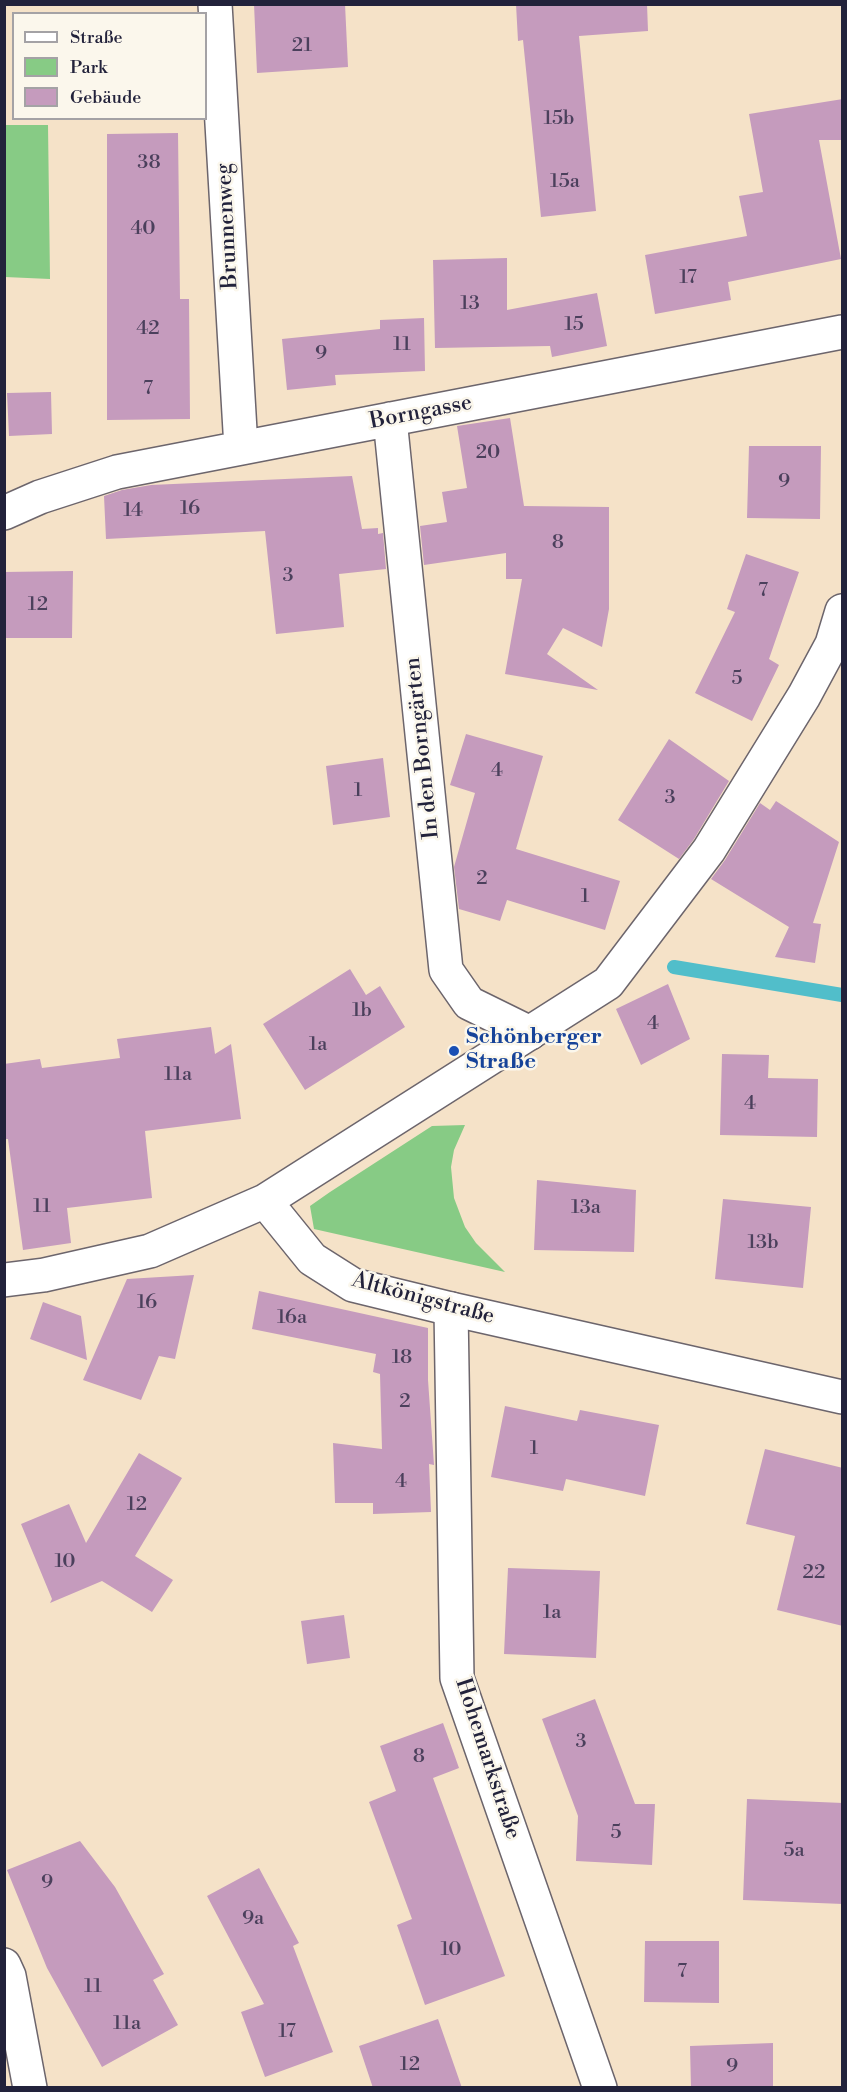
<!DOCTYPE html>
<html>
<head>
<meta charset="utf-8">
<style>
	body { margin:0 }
	#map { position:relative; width:847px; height:2092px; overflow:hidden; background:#f5e2c8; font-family:"Libre Bodoni",serif }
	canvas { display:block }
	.frame { position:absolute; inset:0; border:6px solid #22223b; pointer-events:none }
	.legend { position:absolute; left:12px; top:12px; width:195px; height:108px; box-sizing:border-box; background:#fbf7ec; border:2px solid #a4a2a5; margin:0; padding:8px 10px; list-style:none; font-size:18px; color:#22223b }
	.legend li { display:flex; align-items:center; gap:12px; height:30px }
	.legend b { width:30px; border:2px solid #a4a2a5 }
</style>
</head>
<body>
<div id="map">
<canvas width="847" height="2092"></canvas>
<div class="frame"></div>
<ul class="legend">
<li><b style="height:8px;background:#fff"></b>Straße</li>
<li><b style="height:16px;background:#87cb85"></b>Park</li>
<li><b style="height:16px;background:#c59bbd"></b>Gebäude</li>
</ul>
</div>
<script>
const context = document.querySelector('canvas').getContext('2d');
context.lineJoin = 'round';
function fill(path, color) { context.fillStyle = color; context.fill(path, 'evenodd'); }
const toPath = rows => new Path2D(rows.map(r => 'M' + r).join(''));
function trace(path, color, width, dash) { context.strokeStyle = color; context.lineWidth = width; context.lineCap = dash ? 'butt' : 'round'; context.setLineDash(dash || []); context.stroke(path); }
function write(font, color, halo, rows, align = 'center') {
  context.font = font + ' "Libre Bodoni",serif'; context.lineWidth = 5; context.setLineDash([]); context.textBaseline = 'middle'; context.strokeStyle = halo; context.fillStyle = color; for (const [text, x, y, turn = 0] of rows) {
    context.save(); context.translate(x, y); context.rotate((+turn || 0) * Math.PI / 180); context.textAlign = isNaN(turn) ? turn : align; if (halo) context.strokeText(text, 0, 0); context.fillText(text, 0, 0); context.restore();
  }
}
fill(toPath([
	[4,125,48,125,50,279,5,277],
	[465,1125,454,1150,451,1167,454,1198,465,1227,476,1243,505,1272,314,1229,310,1206,330,1192,432,1126]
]), '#87cb85');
trace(toPath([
	[674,967,842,995]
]), '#51beca', 14);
fill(toPath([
	[254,4,345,4,348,67,257,73],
	[516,4,647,4,648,31,579,36,596,211,541,217,523,40,518,41],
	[843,99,843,140,819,140,841,259,728,282,731,300,655,314,645,255,747,236,739,196,763,192,749,114],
	[178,133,180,299,189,299,190,419,107,420,107,134],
	[507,258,507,310,597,293,607,346,552,357,550,346,435,348,433,260],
	[424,318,425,371,335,375,336,385,287,390,282,339,380,329,380,320],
	[51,392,52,434,9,436,7,393],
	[510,418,524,506,609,507,609,609,602,647,563,628,547,654,598,690,505,674,522,579,506,579,506,553,424,565,420,526,447,522,442,492,467,488,457,426],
	[749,446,821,446,820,519,747,518],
	[352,476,362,529,378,528,378,534,383,533,386,569,339,574,344,627,276,634,265,531,106,539,104,496,122,490,151,485],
	[746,554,799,572,769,659,779,665,752,721,695,693,735,612,727,609],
	[73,571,72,638,4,638,4,572],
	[466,734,543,756,516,849,620,881,605,930,507,900,500,921,459,909,454,867,475,793,450,785],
	[669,739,729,781,694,839,679,859,618,820],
	[383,758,390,817,333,825,326,766],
	[776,801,839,842,813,923,821,924,815,963,775,957,789,927,711,879,725,860,760,803,770,810],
	[350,969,366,995,380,986,405,1027,305,1090,263,1024],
	[668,984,690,1039,641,1065,616,1009],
	[211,1027,215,1054,231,1044,241,1119,145,1131,152,1198,67,1208,71,1243,23,1250,8,1139,4,1139,4,1064,40,1059,42,1068,120,1058,117,1039],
	[722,1054,769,1055,768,1078,818,1079,817,1137,720,1135],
	[537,1180,636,1190,634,1252,534,1250],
	[723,1199,811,1207,803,1288,715,1279],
	[194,1275,175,1359,159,1356,141,1400,83,1380,127,1279],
	[259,1291,428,1328,428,1380,434,1465,429,1464,431,1512,373,1514,373,1503,335,1503,333,1443,382,1449,380,1374,373,1372,376,1354,252,1329],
	[43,1302,81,1316,87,1360,30,1339],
	[505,1406,577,1421,580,1410,659,1425,645,1496,566,1479,563,1491,491,1477],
	[765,1449,843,1468,843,1626,777,1610,795,1536,746,1524],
	[139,1453,182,1478,135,1556,173,1580,152,1612,102,1581,50,1603,52,1599,21,1524,69,1504,86,1543],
	[508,1568,600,1571,596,1658,504,1654],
	[344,1615,350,1658,307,1664,301,1621],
	[595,1699,635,1804,655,1804,652,1865,576,1861,578,1816,542,1719],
	[443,1723,459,1768,433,1778,505,1976,425,2005,397,1925,412,1919,369,1802,396,1791,380,1746],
	[747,1799,843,1803,843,1904,743,1900],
	[80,1841,115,1887,164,1974,153,1980,178,2025,102,2067,47,1968,7,1870],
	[259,1868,299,1943,293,1946,333,2052,265,2077,241,2012,264,2004,207,1896],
	[645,1941,719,1941,719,2003,644,2002],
	[438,2019,462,2088,373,2088,359,2046],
	[773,2043,773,2088,691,2088,690,2046]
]), '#c59bbd');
const street = toPath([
	[215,4,241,448],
	[390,419,446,970,469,1003,530,1033],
	[4,513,40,497,117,472,842,332],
	[451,1309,457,1678,600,2088],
	[4,1965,9,1976,30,2088]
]);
const secondary = toPath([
	[265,1201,312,1259,353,1285,451,1309,842,1397],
	[4,1280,44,1275,150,1251,265,1201,608,983,709,850,804,696,832,644,842,611]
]);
trace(street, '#6c656c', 36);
trace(secondary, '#6c656c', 36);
trace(street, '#fff', 33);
trace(secondary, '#fff', 33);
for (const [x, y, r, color] of [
	[454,1051,6,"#1a4fb4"]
]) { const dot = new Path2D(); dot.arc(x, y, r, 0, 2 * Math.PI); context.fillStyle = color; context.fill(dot); trace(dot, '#fbf7ec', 2); }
write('20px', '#4b405c', null, [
	["21",302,46],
	["15b",559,119],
	["38",149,163],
	["15a",565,182],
	["40",143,229],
	["17",688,278],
	["13",470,304],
	["15",574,325],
	["42",148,329],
	["11",402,345],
	["9",321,354],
	["7",148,389],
	["20",488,453],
	["9",784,482],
	["16",190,509],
	["14",133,511],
	["8",558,543],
	["3",288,576],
	["7",763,591],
	["12",38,605],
	["5",737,679],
	["4",497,771],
	["1",358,791],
	["3",670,798],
	["2",482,879],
	["1",585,897],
	["1b",362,1011],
	["4",653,1024],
	["1a",318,1045],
	["11a",178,1075],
	["4",750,1104],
	["11",42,1207],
	["13a",586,1208],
	["13b",763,1243],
	["16",147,1303],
	["16a",292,1318],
	["18",402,1358],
	["2",405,1402],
	["1",534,1449],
	["4",401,1482],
	["12",137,1505],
	["10",65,1562],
	["22",814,1573],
	["1a",552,1613],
	["3",581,1742],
	["8",419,1757],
	["5",616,1833],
	["5a",794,1851],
	["9",47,1883],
	["9a",253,1919],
	["10",451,1950],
	["7",682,1972],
	["11",93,1987],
	["11a",127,2024],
	["17",287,2032],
	["12",410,2065],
	["9",732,2067]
]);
write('22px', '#22223b', '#fbf7ec', [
	["Brunnenweg",228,226,-93],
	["Borngasse",421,413,-11],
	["In den Borngärten",423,748,-96],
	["Altkönigstraße",423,1299,15],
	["Hohemarkstraße",487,1759,72]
]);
write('bold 22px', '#164399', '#fbf7ec', [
	["Schönberger",466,1038],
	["Straße",466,1063]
], 'left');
</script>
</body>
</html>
